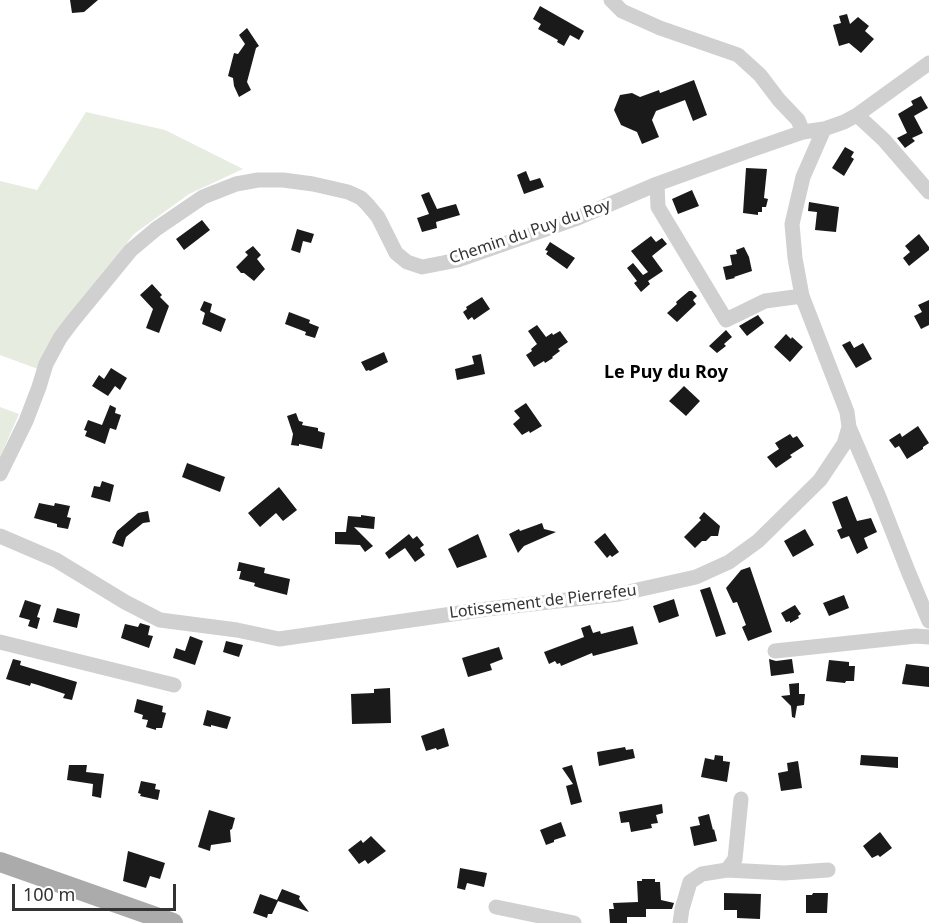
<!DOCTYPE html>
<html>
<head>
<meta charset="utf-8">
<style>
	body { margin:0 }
	#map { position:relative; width:929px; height:923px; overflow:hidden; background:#fff; font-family:"Noto Sans",sans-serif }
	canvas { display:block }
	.scale { position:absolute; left:12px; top:884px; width:164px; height:27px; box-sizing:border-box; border:3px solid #333; border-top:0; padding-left:8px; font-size:18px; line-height:21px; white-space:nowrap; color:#333; -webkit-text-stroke:4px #fff; paint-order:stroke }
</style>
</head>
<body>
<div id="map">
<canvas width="929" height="923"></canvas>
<div class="scale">100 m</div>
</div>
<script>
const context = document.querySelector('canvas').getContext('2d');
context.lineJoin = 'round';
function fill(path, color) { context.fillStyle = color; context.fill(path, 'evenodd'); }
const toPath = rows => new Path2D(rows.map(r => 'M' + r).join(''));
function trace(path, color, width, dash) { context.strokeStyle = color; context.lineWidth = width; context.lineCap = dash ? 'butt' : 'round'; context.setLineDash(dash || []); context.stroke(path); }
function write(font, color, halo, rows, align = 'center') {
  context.font = font + ' "Noto Sans",sans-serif'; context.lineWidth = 6; context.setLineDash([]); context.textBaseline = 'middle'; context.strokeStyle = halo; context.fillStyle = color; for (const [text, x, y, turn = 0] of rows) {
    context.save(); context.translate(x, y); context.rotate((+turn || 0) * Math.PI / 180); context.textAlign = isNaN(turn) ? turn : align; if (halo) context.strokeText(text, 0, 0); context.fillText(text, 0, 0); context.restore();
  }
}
fill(toPath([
	[86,112,165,130,243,169,189,194,134,234,55,334,38,369,0,355,0,181,37,190],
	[0,407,19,414,0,457]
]), '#e6ecdf');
fill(toPath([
	[70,0,98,0,84,12,72,13],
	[540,6,584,31,579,40,570,35,564,46,557,42,558,40,538,29,541,24,533,19],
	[847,14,850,24,858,17,869,26,865,31,874,39,861,53,849,43,839,46,833,25,841,23,839,16],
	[247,28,259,46,256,48,247,82,251,90,239,97,234,86,233,78,228,76,234,53,238,54,245,44,239,35],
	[694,80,707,115,693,121,685,100,656,111,652,120,659,137,642,144,637,132,621,125,614,110,620,95,632,93,640,97,659,90,660,93],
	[921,96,928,108,914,116,923,133,912,138,915,141,905,148,897,138,907,133,898,114,913,105,911,101],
	[845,147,854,152,851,157,854,159,844,176,832,168],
	[746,168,767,169,764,198,768,199,766,207,762,207,762,212,758,212,758,215,743,213],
	[526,171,530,181,540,178,544,187,524,194,517,175],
	[692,190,699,206,678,214,672,199],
	[429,192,437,209,456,204,460,215,436,222,437,228,422,232,417,218,429,214,421,195],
	[809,202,839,207,836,232,815,230,817,212,808,211],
	[202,220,210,230,184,250,176,239],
	[297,229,314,234,311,243,303,241,300,253,291,250],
	[919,234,929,247,929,250,909,266,903,258,910,252,905,246],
	[651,236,656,242,662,238,667,244,652,256,663,271,648,281,650,284,641,292,634,283,637,281,627,268,633,263,643,275,648,272,631,251],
	[550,242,575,258,567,269,546,254,548,251,545,250],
	[253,246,261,255,257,259,265,269,254,281,244,273,241,273,236,267,248,255,245,252],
	[744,247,749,257,752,271,734,277,735,278,726,280,723,267,732,265,730,255,737,254,736,250],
	[152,284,162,295,160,297,169,306,159,333,146,328,153,309,140,295],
	[689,291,692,291,697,296,693,300,696,304,677,322,667,313,677,304,676,302],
	[482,297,490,309,474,320,472,317,468,320,463,312,467,309,466,307],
	[929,300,929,325,921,329,914,316,922,312,918,305],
	[204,301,212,304,210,312,226,319,221,332,202,324,205,313,200,310],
	[289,312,310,320,309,323,319,327,315,338,305,335,306,332,285,324],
	[758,315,764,323,747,336,739,326],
	[537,325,546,337,552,333,553,335,560,331,568,342,558,349,560,351,552,357,553,358,545,363,544,361,534,367,526,355,532,351,531,349,537,344,528,331],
	[726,330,732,337,724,344,726,346,717,353,709,346],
	[786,334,791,339,792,337,803,347,790,362,774,347],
	[850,341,854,348,863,343,872,359,856,368,842,345],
	[384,352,388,362,370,371,369,370,366,371,361,362],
	[481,354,485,374,457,380,455,369,474,364,472,356],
	[111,368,127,378,120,390,115,386,108,396,92,386,99,375,104,379],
	[684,386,700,401,686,416,669,401],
	[526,403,542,426,530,433,529,431,522,435,513,424,520,418,514,411],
	[110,405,116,408,115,413,121,415,116,430,110,428,105,444,85,436,87,431,84,430,88,420,102,425],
	[296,413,299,421,303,422,302,425,318,428,318,431,325,433,322,449,299,444,299,446,291,445,293,434,287,416],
	[918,426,929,443,923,447,923,449,907,459,899,446,895,448,889,440,900,433,902,437],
	[790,434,793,438,797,436,804,446,790,455,792,457,776,468,767,457,779,449,775,443],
	[187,463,225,477,220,492,182,477],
	[102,481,114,485,110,502,91,497,94,486,100,487],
	[279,487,297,510,283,521,276,513,260,527,248,513],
	[847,496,857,521,871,518,877,532,864,538,868,548,857,554,849,536,841,539,837,530,842,528,832,502],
	[39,503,54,506,55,503,70,506,67,517,71,518,68,529,57,527,57,524,34,518],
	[148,511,150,522,143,523,126,537,123,547,112,543,117,531,138,513],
	[704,512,720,526,718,536,711,536,706,541,702,541,695,548,684,537,701,520,699,518],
	[361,515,375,517,374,529,354,527,373,546,365,552,360,545,335,544,335,532,346,532,348,516,361,517],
	[542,523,544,529,556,532,524,546,518,553,509,534,519,529,520,531],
	[805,529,814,545,793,557,784,541],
	[605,533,619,552,612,557,610,555,607,558,594,542],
	[409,534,413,539,417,536,424,545,420,548,425,555,415,562,405,548,389,559,385,553],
	[478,534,487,557,457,568,448,549],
	[239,562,265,568,264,573,290,579,287,595,260,588,254,586,255,583,239,579,241,571,237,571],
	[750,567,772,632,748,641,742,627,746,625,737,602,733,603,726,588,741,570],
	[710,587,726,634,716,637,700,590],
	[844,595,849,608,829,616,823,603],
	[674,599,679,616,659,623,653,606],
	[25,600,41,605,37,617,40,618,37,629,28,626,30,620,19,617],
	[795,605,801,614,798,616,799,618,790,623,790,621,786,622,781,613],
	[57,608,80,614,77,628,53,622],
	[140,623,150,626,148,635,153,636,149,648,121,638,125,624,138,627],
	[590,625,593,633,600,631,601,634,633,626,638,644,593,656,592,653,561,666,560,663,557,664,555,661,549,664,544,652,584,637,581,628],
	[190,636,203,641,195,665,173,658,176,648,185,651],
	[226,641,243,645,239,657,223,652],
	[499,647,503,659,490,664,492,670,468,677,462,658],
	[13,659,21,661,20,665,77,682,72,700,63,698,65,694,38,685,31,683,30,686,6,679],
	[769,659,776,661,792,659,794,673,771,676],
	[829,660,849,662,849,666,855,666,854,681,846,681,845,683,826,681],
	[906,664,929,667,929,687,902,684],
	[799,683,799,694,805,694,804,705,797,706,795,718,792,717,791,706,781,696,790,695,789,684],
	[390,688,391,723,352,724,351,694,374,693,374,689],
	[137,699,163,706,162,712,166,713,162,728,156,728,156,730,146,727,148,720,142,719,143,715,134,712],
	[207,710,231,717,227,729,211,725,211,727,203,725],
	[444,728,449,746,437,750,436,748,426,751,421,736],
	[625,747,626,750,633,749,635,758,599,766,597,752],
	[715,755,723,756,723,761,730,762,727,782,701,777,705,758,714,760],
	[861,755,898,757,898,768,860,765],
	[798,761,802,788,781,791,778,773,788,771,787,763],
	[69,765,87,765,86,772,104,774,101,798,92,796,93,784,67,780],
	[572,765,582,802,571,805,566,786,573,784,562,768],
	[141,781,156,784,155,789,160,790,158,800,140,796,141,794,138,793],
	[662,804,663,813,656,815,658,823,651,824,652,828,631,832,629,822,621,823,619,812],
	[209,810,235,818,232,829,230,830,231,842,211,845,210,851,198,847],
	[709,814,713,830,714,829,717,841,694,846,690,827,700,825,698,817],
	[561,822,566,836,554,840,554,842,546,845,540,830],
	[880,832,892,848,880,857,878,855,872,858,863,846],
	[371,836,386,851,368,864,365,860,359,864,348,850,361,840,363,843],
	[128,851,165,863,160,879,150,876,146,888,123,881],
	[460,868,487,873,484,887,467,883,465,890,457,888],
	[642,879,655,879,655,882,660,882,661,900,674,903,672,909,646,909,646,917,627,917,627,923,610,923,609,909,614,909,613,903,638,902,637,881,642,881],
	[282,889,300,896,299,899,309,912,278,901,272,914,268,914,267,918,253,913,260,894,277,900],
	[724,893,761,894,760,919,737,918,737,910,724,910],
	[813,893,828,893,827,913,806,913,806,895,812,895]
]), '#1a1a1a');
trace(toPath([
	[611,0,622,11,660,28,738,55,760,75,779,100,798,120,803,132],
	[857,115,884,140,929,192],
	[657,184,658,207,726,320,765,301,802,296],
	[849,427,879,497,908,571,929,621],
	[0,474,26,421,39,387,46,364,60,338,72,322,131,250,156,229,203,197,236,184,258,180,283,180,313,184,348,192,361,198,367,204,378,217,396,253,407,262,422,267,458,260,575,219,657,184,751,150,803,132,824,129,844,122,857,115,929,63],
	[0,536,56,560,125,602,160,620,237,630,279,639,487,609,619,594,696,577,729,562,758,541,820,480,844,444,849,427,847,412,802,296,795,258,792,224,803,177,824,129],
	[0,642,174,685],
	[775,651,916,636,929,637],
	[727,870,735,859,741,799],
	[496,907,574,923],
	[680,923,682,909,690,882,702,874,727,870,784,873,828,870]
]), '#d0d0d0', 15);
trace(toPath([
	[0,862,173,923]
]), '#ababab', 20);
write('16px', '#333', '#fff', [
	["Chemin du Puy du Roy",530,232,-19],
	["Lotissement de Pierrefeu",543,602,-7]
]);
write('bold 18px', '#000', '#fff', [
	["Le Puy du Roy",666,373]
]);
</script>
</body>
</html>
